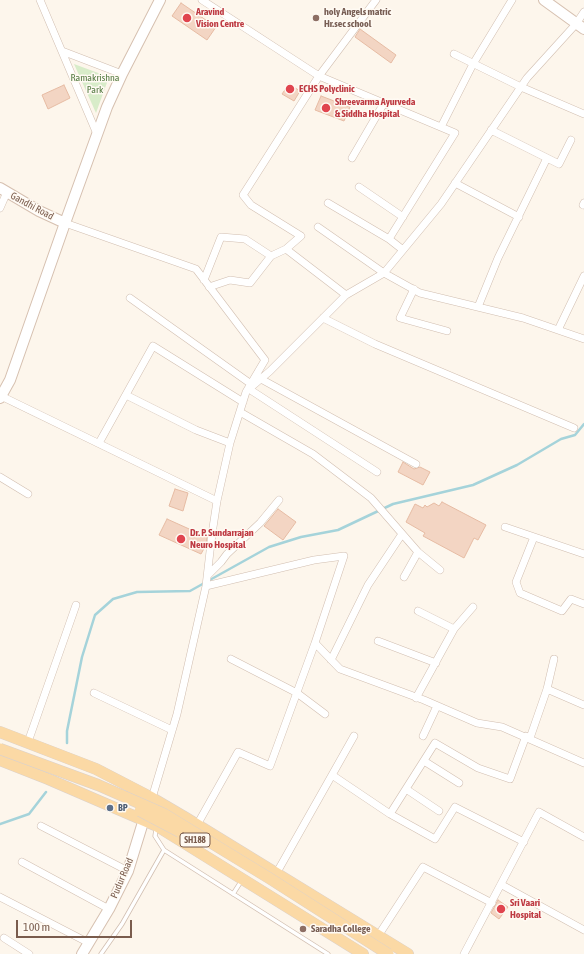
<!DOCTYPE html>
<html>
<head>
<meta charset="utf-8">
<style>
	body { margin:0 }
	#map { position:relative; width:584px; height:954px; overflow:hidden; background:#fdf6ec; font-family:"Asap Condensed",sans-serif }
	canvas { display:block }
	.scale { position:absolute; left:16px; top:920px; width:116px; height:18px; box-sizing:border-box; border:2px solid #7a5c4d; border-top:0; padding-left:5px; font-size:12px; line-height:14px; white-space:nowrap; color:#7a5c4d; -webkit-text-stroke:3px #fffaf3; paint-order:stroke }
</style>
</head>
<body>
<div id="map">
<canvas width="584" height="954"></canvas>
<div class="scale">100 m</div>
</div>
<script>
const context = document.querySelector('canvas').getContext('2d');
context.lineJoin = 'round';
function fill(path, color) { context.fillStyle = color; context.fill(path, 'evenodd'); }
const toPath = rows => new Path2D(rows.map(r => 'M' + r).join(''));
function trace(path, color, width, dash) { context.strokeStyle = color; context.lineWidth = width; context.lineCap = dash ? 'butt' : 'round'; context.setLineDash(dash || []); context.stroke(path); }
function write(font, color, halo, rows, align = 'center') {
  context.font = font + ' "Asap Condensed",sans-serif'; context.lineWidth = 3; context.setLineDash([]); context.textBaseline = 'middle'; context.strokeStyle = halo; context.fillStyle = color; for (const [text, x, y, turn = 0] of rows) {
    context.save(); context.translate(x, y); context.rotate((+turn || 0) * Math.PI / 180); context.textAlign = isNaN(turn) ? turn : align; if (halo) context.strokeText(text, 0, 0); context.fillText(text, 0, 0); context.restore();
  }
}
fill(toPath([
	[74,64,109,77,96,113]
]), '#d8ecc9');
trace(toPath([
	[67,743,67,731,82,657,95,615,113,599,137,592,190,591,269,547,301,537,338,530,393,504,473,485,517,465,561,439,575,435,584,424],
	[0,824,29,814,46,792]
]), '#a5d3da', 2.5);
const building = toPath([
	[181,3,216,27,207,40,172,16,181,3],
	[360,29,396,55,391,63,355,37,360,29],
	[289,84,300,91,294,101,282,94,289,84],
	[64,85,70,98,48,109,42,95,64,85],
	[321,96,350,107,344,121,315,110,321,96],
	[403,462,414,469,420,467,430,472,423,485,398,472,403,462],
	[175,489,188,493,183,511,169,506,175,489],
	[442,502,486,525,478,540,474,538,464,558,423,536,425,533,406,522,415,504,423,508,425,505,427,507,434,503,439,506,442,502],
	[278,509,296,522,283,540,264,526,278,509],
	[167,519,207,537,206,545,201,554,159,535,167,519],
	[498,900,508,907,499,919,491,913,498,900]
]);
fill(building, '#f3d5c3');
trace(building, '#e6bba3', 1);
const lane = toPath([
	[156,829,155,836,164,850,328,954],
	[233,894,242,880],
	[101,954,122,924,164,850]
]);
const street = toPath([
	[40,0,97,134],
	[202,0,319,76,376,0],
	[62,51,122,74],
	[454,54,521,87,584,114],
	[441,127,473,64,512,0],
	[491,130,559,164,571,140],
	[352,158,384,103],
	[455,183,519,217],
	[359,187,403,217],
	[328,203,389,239],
	[583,205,584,203],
	[0,208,7,192],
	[65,223,196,269,265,360,246,392,230,443,217,501,212,534,206,586,177,714,152,798],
	[318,227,384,273,420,293,523,318,584,339],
	[286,249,346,295],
	[204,280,221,237,245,239,271,256],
	[209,287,230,280,250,283,271,256,286,249,301,236,251,205,243,195,319,76,455,133,389,239,403,250],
	[414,289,400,318,447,331],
	[130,298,251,384],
	[478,307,498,258,547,158],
	[323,318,375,344,574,428],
	[558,330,584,276],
	[261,379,416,464],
	[250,388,270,371,346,295,384,273,441,204,527,78,576,24,584,12],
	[249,389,377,472],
	[126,395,196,430,230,443],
	[1,396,217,501],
	[240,412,313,454,371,498,418,552,440,570],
	[99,443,153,346,243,402],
	[0,477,28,494],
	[505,527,584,554],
	[534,537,516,582,520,593,562,611,571,599,584,604],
	[208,575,221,562,227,554,260,523,279,500],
	[404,577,418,552],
	[206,586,314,560,344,556,315,643],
	[418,611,454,629],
	[378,641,436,663],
	[231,659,297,693,325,714],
	[331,660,368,585,402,534],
	[547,689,584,705],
	[94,693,172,730],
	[416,698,454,629,473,607],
	[423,736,437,706],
	[530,738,547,689,554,659],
	[28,742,76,605],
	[424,761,459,783],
	[332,775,354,736],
	[406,789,439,811],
	[390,814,435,839,455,807,524,842],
	[197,825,238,752,270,766,315,643,340,669,424,700,477,723,502,727,584,763],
	[41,826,128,871],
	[22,862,109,909],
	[276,874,332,775,390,814,435,743,478,768,510,779,526,736],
	[502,885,584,930],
	[0,897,89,943],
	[378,936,423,867,492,903],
	[4,938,29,954],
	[464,954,539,812,584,837]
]);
const secondary = toPath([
	[544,0,584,29],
	[0,188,39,211,65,223],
	[0,398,10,380,65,223,107,107,122,74,160,0],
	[82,954,109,909,128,871,144,819]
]);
const primary = toPath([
	[0,732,96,769,152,798,186,818,408,954],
	[0,760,48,779,157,826,363,954]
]);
trace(lane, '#d1beb0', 5);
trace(street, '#d1beb0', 8);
trace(secondary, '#d6c0b0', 12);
trace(primary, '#dad1cd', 12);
trace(lane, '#fff', 3.5);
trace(street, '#fff', 7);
trace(secondary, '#fff', 10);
trace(primary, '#fbd9a5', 11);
const primaryBridge = toPath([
	[0,749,98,785,164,814,269,878,388,954],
	[140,811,180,832]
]);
trace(primaryBridge, '#dad1cd', 12, []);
trace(primaryBridge, '#fbd9a5', 11);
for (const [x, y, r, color] of [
	[187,18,5,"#e0444e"],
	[316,18,4,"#8d6e63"],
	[290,89,5,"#e0444e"],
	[326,108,5,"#e0444e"],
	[181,539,5,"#e0444e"],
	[110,808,4,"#5c6f8a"],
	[501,909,5,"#e0444e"],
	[303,929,4,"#8d6e63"]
]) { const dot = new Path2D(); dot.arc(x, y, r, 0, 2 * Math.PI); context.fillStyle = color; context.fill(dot); trace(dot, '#fffaf3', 1.5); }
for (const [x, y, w] of [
	[195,840,30]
]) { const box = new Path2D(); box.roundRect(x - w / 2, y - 7, w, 14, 3); context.fillStyle = '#fffaf3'; context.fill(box); trace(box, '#7a5c4d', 1); }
write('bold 9px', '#7a5c4d', null, [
	["SH188",195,840]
]);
write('bold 10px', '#be3a42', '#fffaf3', [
	["Aravind",196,12],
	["Vision Centre",196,24],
	["ECHS Polyclinic",299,89],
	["Shreevarma Ayurveda",335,102],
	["& Siddha Hospital",335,114],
	["Dr. P. Sundarrajan",190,533],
	["Neuro Hospital",190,545],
	["Sri Vaari",510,903],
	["Hospital",510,915]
], 'left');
write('bold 10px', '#785e54', '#fffaf3', [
	["holy Angels matric",324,12],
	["Hr.sec school",324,24],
	["Saradha College",311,929]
], 'left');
write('10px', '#537a41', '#fffaf3', [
	["Ramakrishna",95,78],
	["Park",95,90]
]);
write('10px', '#7a5c4d', '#fffaf3', [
	["Gandhi Road",32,206,28],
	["Pudur Road",122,878,-67]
]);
write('bold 10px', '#4e5e75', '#fffaf3', [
	["BP",118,808]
], 'left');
</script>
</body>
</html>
